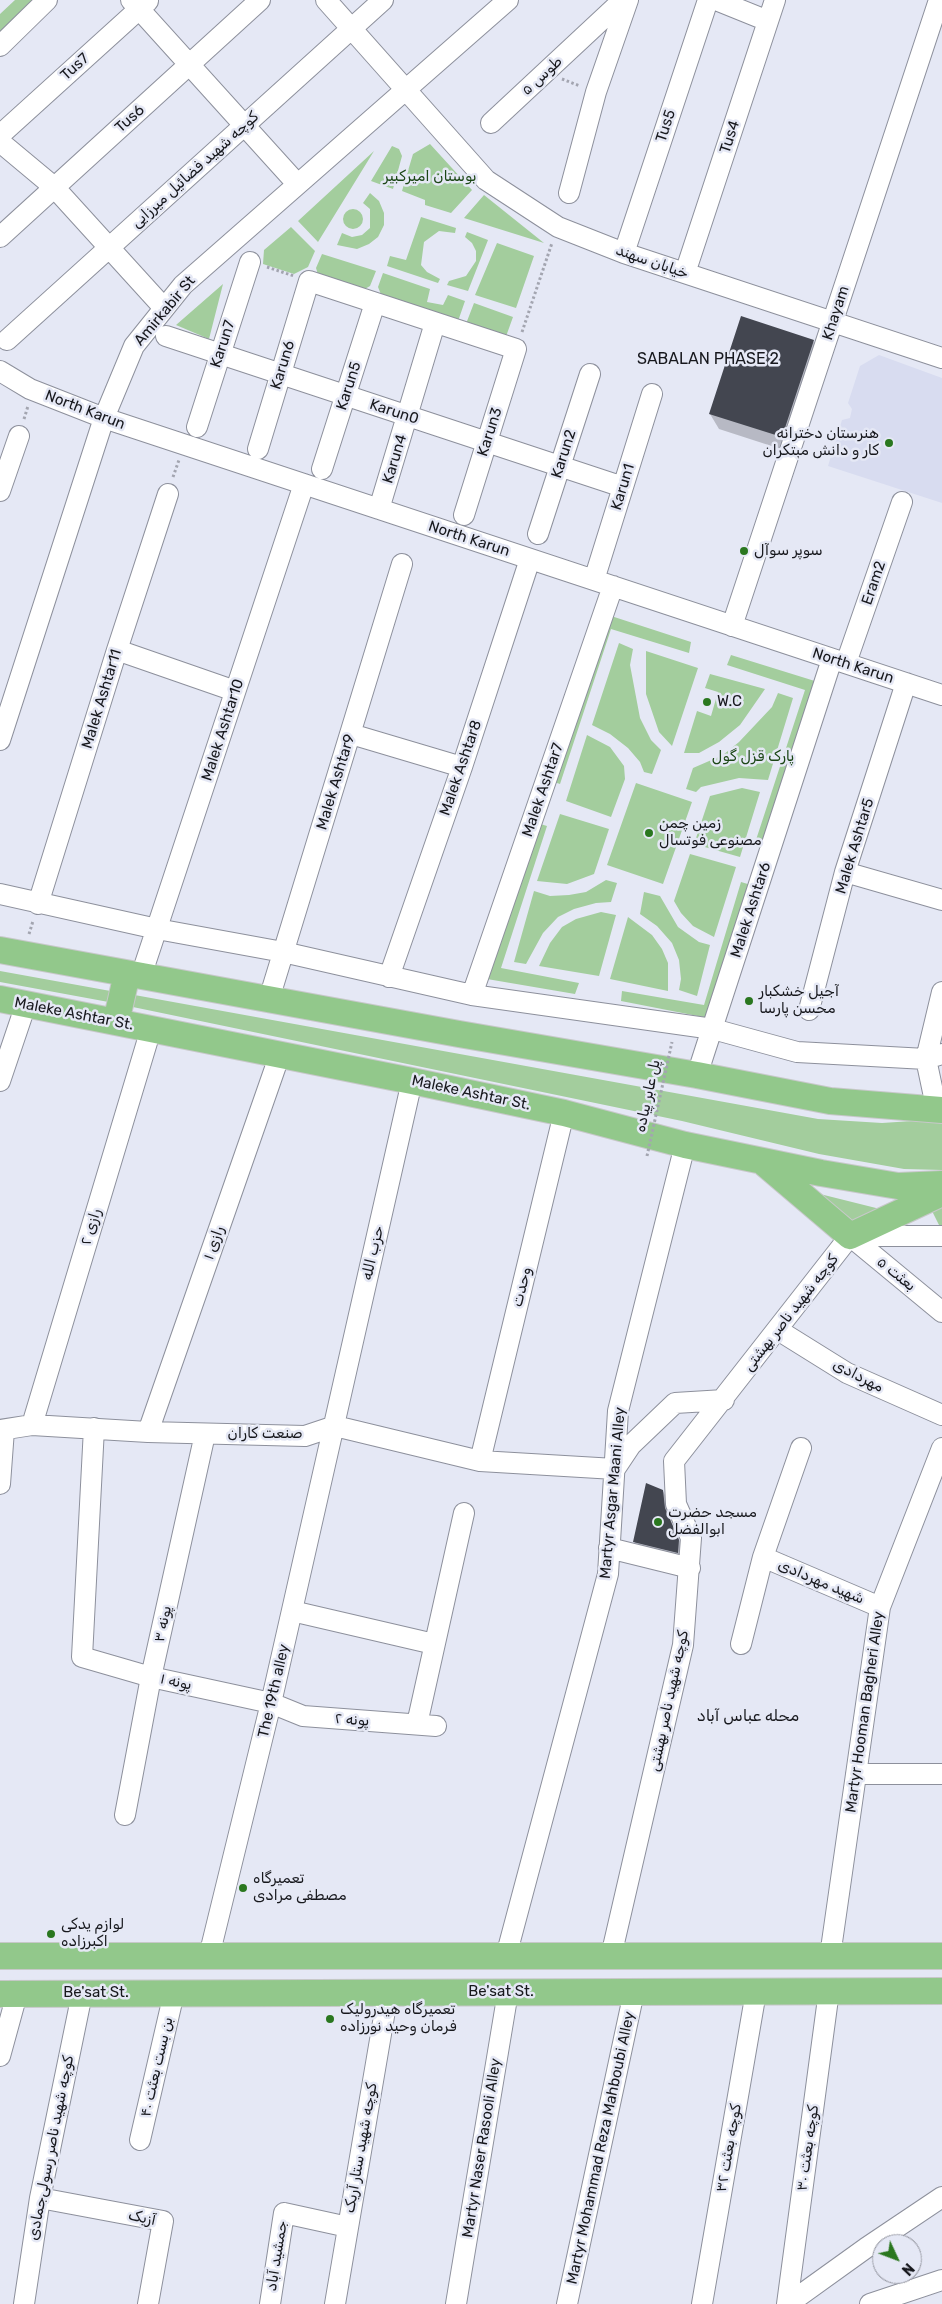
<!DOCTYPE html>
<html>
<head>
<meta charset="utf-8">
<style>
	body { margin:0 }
	#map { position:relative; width:942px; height:2304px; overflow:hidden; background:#e5e8f5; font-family:Rubik,sans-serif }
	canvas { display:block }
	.north { position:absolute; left:872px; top:2234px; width:50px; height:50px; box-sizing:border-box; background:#e5e8f5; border:1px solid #93959f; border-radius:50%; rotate:133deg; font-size:14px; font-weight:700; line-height:20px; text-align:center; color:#17181d }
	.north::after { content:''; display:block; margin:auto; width:18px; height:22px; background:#2a771f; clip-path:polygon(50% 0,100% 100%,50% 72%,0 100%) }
</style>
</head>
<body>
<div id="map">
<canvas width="942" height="2304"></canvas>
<div class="north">N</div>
</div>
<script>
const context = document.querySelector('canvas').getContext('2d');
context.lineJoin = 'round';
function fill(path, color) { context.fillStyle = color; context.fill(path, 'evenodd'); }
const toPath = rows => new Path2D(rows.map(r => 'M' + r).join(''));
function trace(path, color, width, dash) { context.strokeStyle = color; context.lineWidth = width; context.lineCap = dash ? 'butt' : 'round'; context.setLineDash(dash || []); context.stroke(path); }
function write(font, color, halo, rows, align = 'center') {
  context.font = font + ' Rubik,"Noto Sans Arabic",sans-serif'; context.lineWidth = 5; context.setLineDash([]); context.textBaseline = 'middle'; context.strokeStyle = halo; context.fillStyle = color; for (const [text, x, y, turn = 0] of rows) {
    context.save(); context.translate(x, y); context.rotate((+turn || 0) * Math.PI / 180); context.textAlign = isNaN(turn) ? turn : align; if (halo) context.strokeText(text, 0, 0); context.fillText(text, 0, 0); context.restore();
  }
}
fill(toPath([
	[879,355,942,378,942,503,828,466,842,420,850,418,852,409,848,403,860,366]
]), '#d8dcf0');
fill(toPath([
	[15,0,34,0,0,34,0,14],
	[430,144,472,190,451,213,425,205,425,200,402,191,413,154],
	[392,146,399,149,402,156,393,189,371,181],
	[374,151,318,242,298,221],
	[370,193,379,201,384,213,384,225,378,237,369,244,357,249,337,245,342,233,352,237,362,235,370,228,370,209,363,203],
	[484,195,544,243,464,218],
	'343 219a10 10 0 1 1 20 0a10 10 0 1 1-20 0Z',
	[421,217,456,228,455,233,439,231,424,242,421,265,427,272,440,279,438,283,387,266,390,256,406,260],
	[291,227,315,251,308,267,294,274,263,264,264,250],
	[467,232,488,240,468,291,447,285,449,281,466,276,476,261,476,251,472,243,465,237],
	[497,243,534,256,516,308,475,295],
	[322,254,376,271,370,286,358,293,320,281,316,268],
	[383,273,430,289,427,302,443,305,448,295,465,301,456,327,384,302,378,287],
	[223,284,209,339,176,325],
	[474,303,513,317,504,342,464,329],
	[605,614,691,642,689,653,611,629,560,784,551,781],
	[619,643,633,649,630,665,640,718,651,740,661,750,652,774,644,772,640,762,628,748,610,734,592,725],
	[646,651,698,668,672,746,659,732,646,694],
	[731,655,818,682,764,849,754,846,805,690,727,665],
	[710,674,765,689,740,725,719,742,699,753,684,753,697,711,711,716,718,692,705,688],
	[778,693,793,698,768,780,739,778,701,787,696,792,686,789,693,768,723,755,739,742,772,707],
	[587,735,610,747,624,766,625,779,611,817,566,801],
	[636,783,692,802,663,884,607,865],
	[742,788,760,792,740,857,694,844,710,796],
	[560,814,609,829,594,874,567,884,537,881],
	[537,823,547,826,501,968,579,983,575,994,487,979],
	[690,854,736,867,714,937,693,926,681,913,674,901],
	[606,880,617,883,611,902,596,903,574,909,558,917,543,933,526,964,514,962,534,891,550,896,569,895,586,892],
	[741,882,751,885,708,1018,621,1001,622,991,704,1005],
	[644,892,660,896,678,927,699,942,710,945,697,996,679,990,681,979,679,960,672,943,657,926,640,914],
	[601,912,616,915,599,976,539,966,550,943,562,927,576,919],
	[628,917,652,935,662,949,668,963,668,991,610,979],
	[0,971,116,992,114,1003,0,982],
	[129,994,818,1119,882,1123,942,1119,942,1170,904,1169,819,1154,682,1121,128,1006],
	[820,1194,884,1210,856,1223],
	[942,1204,942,1225,939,1225,930,1207]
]), '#a3cd9d');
fill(toPath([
	[813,341,822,356,790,452,719,429,710,414],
	[663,1491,669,1503,671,1521,685,1553,684,1563,641,1553,634,1541]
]), '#0003');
fill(toPath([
	[741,316,814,340,782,437,709,414],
	[646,1483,663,1490,665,1508,679,1540,678,1553,633,1542]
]), '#434650');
const minor = toPath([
	[131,0,291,177],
	[326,0,486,180,558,227,624,253,942,358],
	[716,0,768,21],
	[0,46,47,0],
	[491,123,623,0],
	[0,135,148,1],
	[0,142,54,187,164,308],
	[569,193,596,92,628,0],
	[0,237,260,0],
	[624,253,708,0],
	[685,273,775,0],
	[166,336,623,487],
	[7,340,383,0],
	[0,371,30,389,104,418,942,695],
	[197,427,250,262],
	[258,449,309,281,516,349,464,515],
	[322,469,375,303],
	[0,491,19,436],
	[379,509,435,323],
	[538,534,590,374],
	[594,580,652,394],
	[732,626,939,0],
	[117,650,235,691],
	[846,663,902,502],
	[351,734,462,767],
	[0,740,104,418,134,346,183,285,508,0],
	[845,872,942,900],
	[0,894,157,929,283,952,472,995,713,1029,797,1052,926,1059,942,1054],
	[38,904,117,650,168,494],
	[141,976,304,484],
	[389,977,462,767,530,559],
	[472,995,613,586],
	[269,999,402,564],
	[809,1010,845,872,906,683],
	[697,1075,832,659],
	[0,1081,26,1004],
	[937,1111,926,1059,942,992],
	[850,1236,942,1312],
	[852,1236,942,1236],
	[778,1330,847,1373,942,1415],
	[32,1425,151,1029],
	[94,1428,82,1657,151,1677,271,1703,303,1716,436,1726],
	[0,1430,32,1425,148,1432,305,1436,335,1426,480,1461,615,1469,631,1445,675,1403,724,1400],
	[148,1432,280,1054],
	[480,1461,564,1113],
	[0,1484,4,1430],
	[609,1548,690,1568],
	[763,1557,880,1607],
	[292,1611,434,1644],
	[741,1644,763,1557,801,1448],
	[417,1724,464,1513],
	[856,1774,942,1774],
	[125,1815,151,1677,205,1434],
	[209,1956,271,1703,412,1081],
	[506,1956,608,1574,618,1411,685,1145],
	[611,1956,683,1645,691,1538,676,1504,674,1461,850,1236],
	[830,1956,880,1607,942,1448],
	[0,2056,17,1994],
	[140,2140,174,1993],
	[40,2198,163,2221,148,2304],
	[24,2304,40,2198,82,1994],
	[270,2304,284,2213,348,2227],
	[335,2304,388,1993],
	[456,2304,508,1992],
	[567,2304,634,1992],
	[702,2304,756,1992],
	[787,2304,829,1991],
	[788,2304,866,2248,942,2197],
	[870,2304,942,2280]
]);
const major = toPath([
	[0,950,459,1034,697,1075,830,1101,942,1110],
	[0,999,412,1081,564,1113,685,1145,821,1173,898,1186,942,1184],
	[116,1022,127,974],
	[763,1162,850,1236,942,1193],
	[0,1956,942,1956],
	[0,1994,942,1991]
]);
trace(minor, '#8d909c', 22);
trace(major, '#c7c8c9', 28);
trace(toPath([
	[562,79,580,86],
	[267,267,294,276],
	[522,332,552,243],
	[24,419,28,406],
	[173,477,179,460],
	[29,934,33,921]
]), '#a3a5b0', 3, [2.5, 2.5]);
trace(minor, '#fff', 20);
trace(major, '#92c88b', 26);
trace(toPath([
	[647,1156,672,1042]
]), '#a3a5b0', 3, [2.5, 2.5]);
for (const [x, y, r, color] of [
	[889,443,5,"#2a771f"],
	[744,551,5,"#2a771f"],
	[707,702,5,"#2a771f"],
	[649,833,5,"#2a771f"],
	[749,1001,5,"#2a771f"],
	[658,1522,5,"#2a771f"],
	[243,1888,5,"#2a771f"],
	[51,1934,5,"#2a771f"],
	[330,2019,5,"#2a771f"]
]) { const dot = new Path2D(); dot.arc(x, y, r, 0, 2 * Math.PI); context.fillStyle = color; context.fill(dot); trace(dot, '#e5e8f5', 2); }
write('15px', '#17181d', '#e5e8f5', [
	["Tus7",75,67,-42],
	["طوس ۵",542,76,-43],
	["Tus6",130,119,-42],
	["Tus5",666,126,-72],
	["Tus4",730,137,-72],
	["کوچه شهید فضائیل میرزایی",195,170,-42],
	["خیابان سهند",652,262,19],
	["Amirkabir St",165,311,-50],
	["Khayam",836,313,-72],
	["Karun7",223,344,-72],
	["Karun6",283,365,-73],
	["Karun5",349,386,-72],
	["North Karun",85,410,21],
	["Karun0",394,412,18],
	["Karun3",490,432,-72],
	["Karun2",564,454,-72],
	["Karun4",395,459,-73],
	["Karun1",623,487,-73],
	["North Karun",469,539,18],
	["Eram2",874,583,-71],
	["North Karun",853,666,18],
	["Malek Ashtar11",102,699,-73],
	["Malek Ashtar10",223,730,-72],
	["Malek Ashtar8",461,768,-71],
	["Malek Ashtar9",336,782,-73],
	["Malek Ashtar7",543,790,-71],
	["Malek Ashtar5",855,846,-73],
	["Malek Ashtar6",751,910,-72],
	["Maleke Ashtar St.",74,1014,11],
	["Maleke Ashtar St.",471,1093,12],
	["پل عابر پیاده",648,1096,-78],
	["رازی ۲",91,1227,-73],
	["رازی ۱",214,1243,-71],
	["حزب الله",373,1253,-77],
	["بعثت ۵",896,1274,39],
	["وحدت",522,1287,-76],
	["کوچه شهید ناصر بهشتی",791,1313,-52],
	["مهردادی",858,1376,27],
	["صنعت کاران",265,1434],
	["Martyr Asgar Maani Alley",613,1493,-85],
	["شهید مهردادی",821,1582,23],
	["پونه ۳",163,1624,-78],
	["پونه ۱",176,1682,12],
	["The 19th alley",274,1691,-77],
	["کوچه شهید ناصر بهشتی",669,1701,-78],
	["Martyr Hooman Bagheri Alley",865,1712,-82],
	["پونه ۲",352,1720,4],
	["Be'sat St.",501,1992],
	["Be'sat St.",96,1993],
	["بن بست بعثت ۴۰",157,2067,-77],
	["کوچه شهید ناصر رسولی‌جمادی",51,2148,-79],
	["کوچه شهید ستار آریک",361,2148,-80],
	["Martyr Naser Rasooli Alley",482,2148,-81],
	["Martyr Mohammad Reza Mahboubi Alley",601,2148,-78],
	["کوچه بعثت ۳۲",729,2148,-80],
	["کوچه بعثت ۳۰",808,2148,-82],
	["آزیک",142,2218,12],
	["جمشید آباد",277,2256,-81]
]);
write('15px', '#1b4615', '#e5e8f5', [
	["بوستان امیرکبیر",430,177],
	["پارک قزل گول",753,757]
]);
write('15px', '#17181d', '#e5e8f5', [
	["هنرستان دخترانه",879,434,"right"],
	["کار و دانش مبتکران",879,451,"right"],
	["سوپر سوآل",754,551],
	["W.C",717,702],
	["زمین چمن",659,824],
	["مصنوعی فوتسال",659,841],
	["آجیل خشکبار",759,992],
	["محسن پارسا",759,1009],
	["مسجد حضرت",668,1513],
	["ابوالفضل",668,1530],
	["تعمیرگاه",253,1879],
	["مصطفی مرادی",253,1896],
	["لوازم یدکی",61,1925],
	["اکبرزاده",61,1942],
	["تعمیرگاه هیدرولیک",340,2010],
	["فرمان وحید نورزاده",340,2027]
], 'left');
write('16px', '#17181d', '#e5e8f5', [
	["SABALAN PHASE 2",708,359],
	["محله عباس آباد",748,1716]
]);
</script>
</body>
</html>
